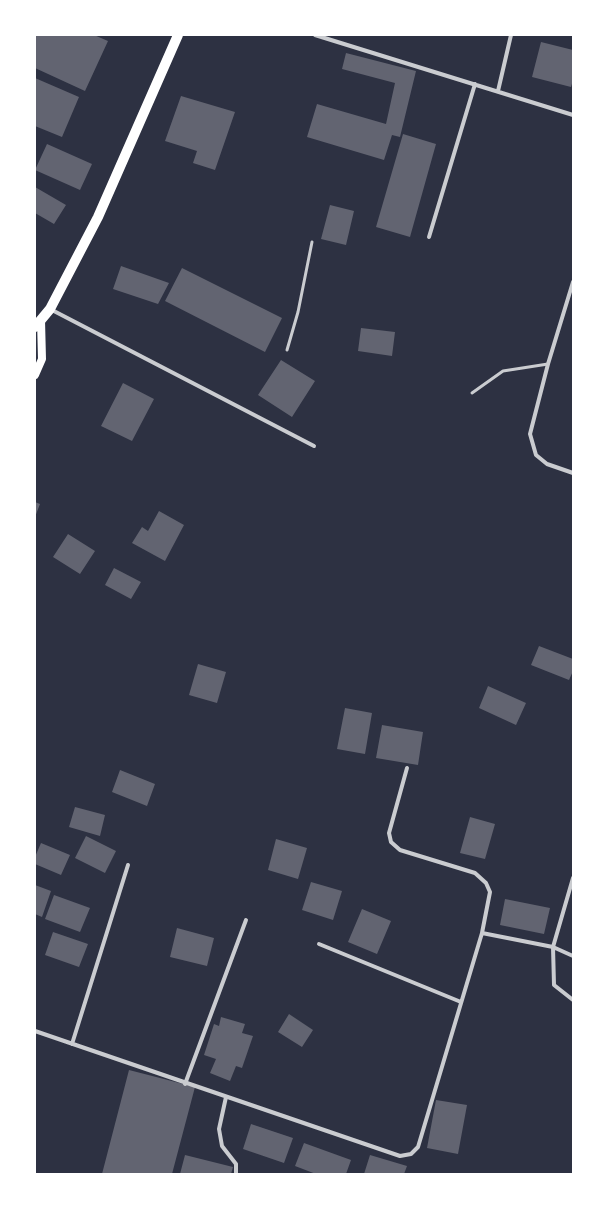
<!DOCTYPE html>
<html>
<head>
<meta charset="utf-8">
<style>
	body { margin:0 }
	#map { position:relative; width:608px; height:1209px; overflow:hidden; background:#2d3142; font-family:"Work Sans",sans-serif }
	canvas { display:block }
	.frame { position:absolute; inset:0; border:36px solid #fff; pointer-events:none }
</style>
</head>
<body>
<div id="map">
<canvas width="608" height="1209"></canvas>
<div class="frame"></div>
</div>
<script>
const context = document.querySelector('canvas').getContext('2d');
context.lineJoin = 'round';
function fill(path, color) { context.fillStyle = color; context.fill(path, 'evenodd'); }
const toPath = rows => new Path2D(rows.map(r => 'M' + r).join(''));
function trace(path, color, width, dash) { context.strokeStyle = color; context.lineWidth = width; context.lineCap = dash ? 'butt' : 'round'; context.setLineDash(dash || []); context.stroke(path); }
fill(toPath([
	[35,35,94,35,108,41,85,91,35,68],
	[541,42,573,50,573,80,571,87,532,77],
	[346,53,416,71,400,137,392,135,384,160,307,137,317,104,386,124,395,83,342,69],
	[35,78,79,97,62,137,35,126],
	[181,96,235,112,215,170,193,163,197,151,165,141],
	[403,134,436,144,410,237,376,227],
	[47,144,92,164,80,190,35,170],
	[35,187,66,205,54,224,35,213],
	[330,205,354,211,346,245,321,239],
	[121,266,169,283,158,304,113,289],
	[182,268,282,318,265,352,165,301],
	[361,328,395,332,392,356,358,351],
	[281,360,315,381,292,417,258,395],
	[123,383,154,399,132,441,101,426],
	[35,502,40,504,35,517],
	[159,511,184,525,165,561,132,543,142,527,148,531],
	[68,534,95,551,80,574,53,557],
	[114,568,141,582,131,599,105,585],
	[539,646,573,659,573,671,569,680,531,665],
	[198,664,226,672,217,703,189,695],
	[488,686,526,703,516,725,479,708],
	[345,708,372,713,365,754,337,749],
	[382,725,423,732,418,765,376,758],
	[120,770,155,784,147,806,112,792],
	[75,807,105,815,100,836,69,827],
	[470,817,495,824,485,859,460,853],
	[86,836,116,851,105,873,75,858],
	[276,839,307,848,298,879,268,870],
	[41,843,70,855,61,875,35,864,35,857],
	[311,882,342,891,333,920,302,910],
	[35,885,51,891,42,917,35,914],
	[54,895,90,908,80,932,45,919],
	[505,899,550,908,544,934,500,925],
	[362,909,391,921,377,954,348,942],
	[177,928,214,938,207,966,170,957],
	[53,932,88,944,79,967,45,955],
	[289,1014,313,1030,302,1047,278,1032],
	[221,1017,245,1024,242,1033,253,1036,242,1068,236,1066,230,1081,210,1073,216,1059,204,1055,214,1024,219,1026],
	[129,1070,195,1087,172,1174,102,1174],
	[436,1100,467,1105,458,1154,427,1148],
	[251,1124,293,1138,284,1163,243,1149],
	[304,1143,351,1160,346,1174,316,1174,295,1166],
	[185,1155,233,1167,231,1174,180,1174],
	[370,1155,407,1166,404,1174,364,1174]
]), '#626471');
trace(toPath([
	[287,350,298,312,312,242],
	[472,393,503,371,548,364]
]), '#caccd0', 3);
trace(toPath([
	[315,35,573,115],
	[498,91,511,35],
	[429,237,475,84],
	[573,282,548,364,530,434,536,455,547,464,573,473],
	[50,309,314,446],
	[573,878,553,947,554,985,573,1000],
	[482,933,553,947,573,956],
	[319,944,461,1002],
	[35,1031,400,1156,411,1154,418,1147,482,933,490,892,486,883,475,873,400,850,391,842,389,833,407,768],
	[72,1044,128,865],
	[185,1084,246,920],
	[226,1097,219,1129,222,1146,236,1164,236,1174]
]), '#caccd0', 4);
trace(toPath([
	[35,375,42,359,41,320]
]), '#fff', 8);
trace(toPath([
	[35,327,50,309,98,217,178,35]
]), '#fff', 10);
</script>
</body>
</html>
